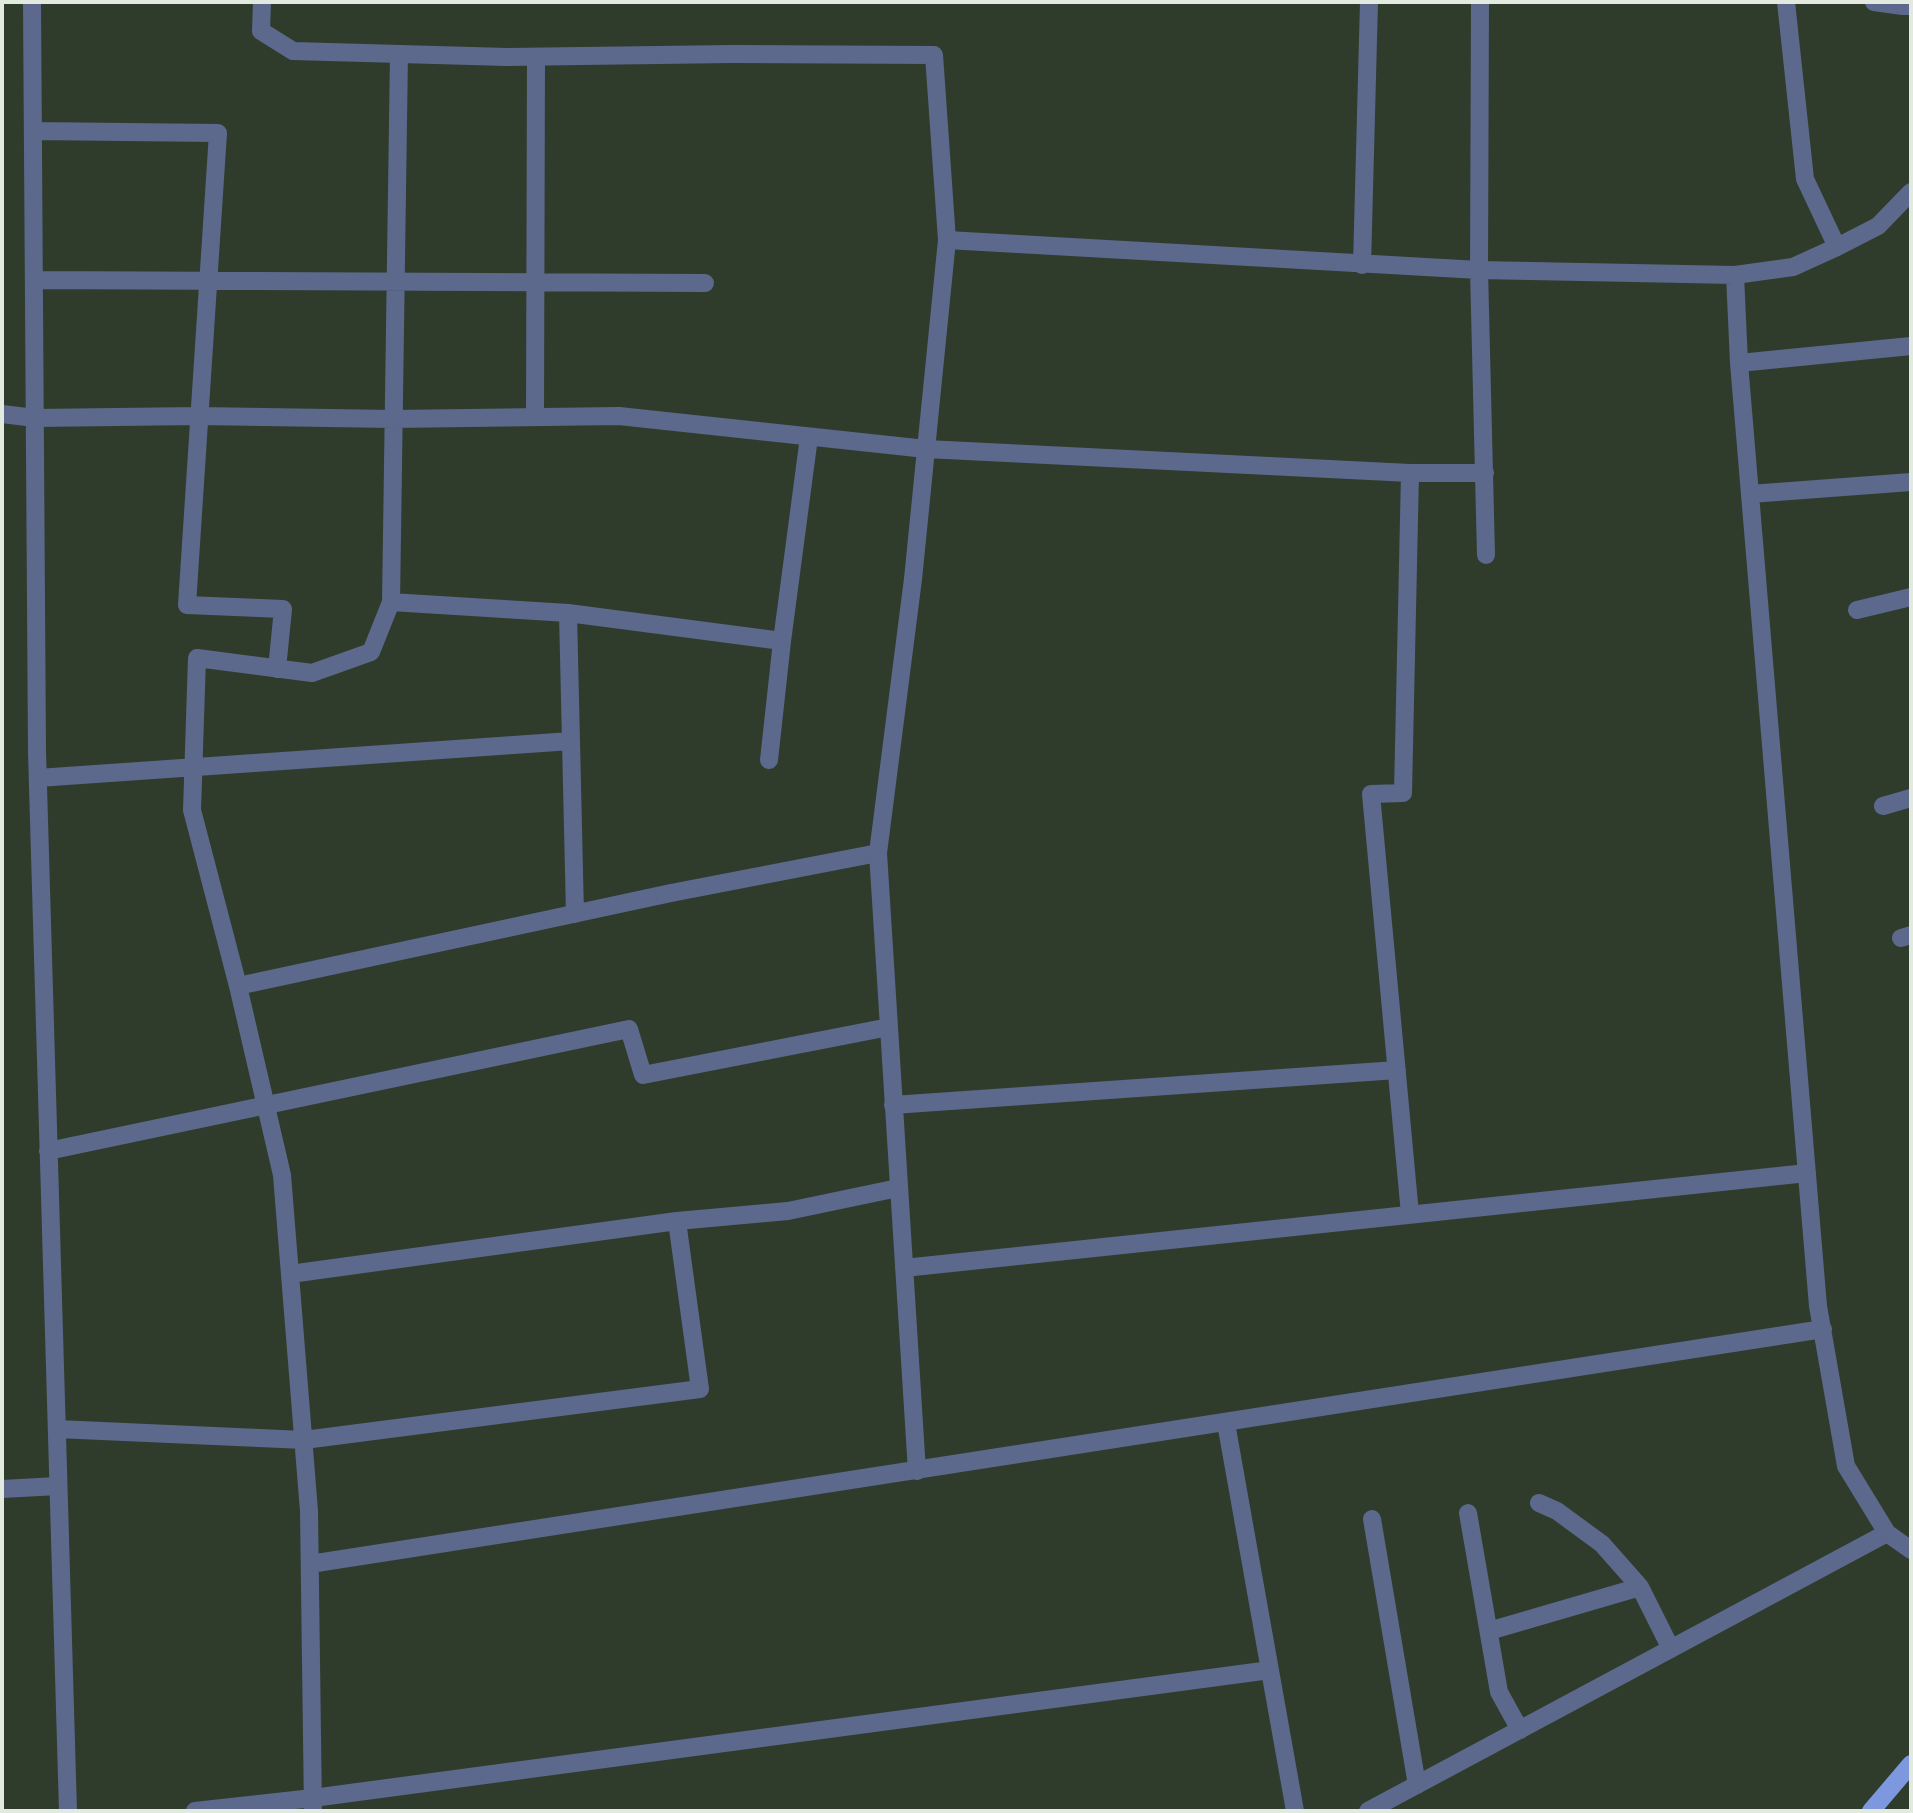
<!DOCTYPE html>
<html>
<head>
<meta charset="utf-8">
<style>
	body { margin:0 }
	#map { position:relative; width:1913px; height:1813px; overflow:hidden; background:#2f3c2c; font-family:"Fira Sans Condensed",sans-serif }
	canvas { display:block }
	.frame { position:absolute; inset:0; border:4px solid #e2eae0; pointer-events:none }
</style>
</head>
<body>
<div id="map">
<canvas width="1913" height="1813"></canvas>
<div class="frame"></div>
</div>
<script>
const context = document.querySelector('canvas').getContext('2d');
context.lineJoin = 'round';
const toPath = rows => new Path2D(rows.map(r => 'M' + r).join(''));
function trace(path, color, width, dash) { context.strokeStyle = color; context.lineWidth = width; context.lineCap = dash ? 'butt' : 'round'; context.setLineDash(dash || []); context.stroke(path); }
trace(toPath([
	[32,2,37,752,68,1811],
	[262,2,261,31,293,51,507,57,733,54,934,55,947,240,913,579,878,853,917,1471],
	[1480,2,1479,270,1486,555],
	[1786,2,1805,179,1837,247],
	[1874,2,1903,6,1911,6],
	[33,131,218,133,187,605,283,609,277,669],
	[947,240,1479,270,1735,275,1793,267,1837,247,1878,226,1911,192],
	[1362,265,1369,2],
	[1735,275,1739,363,1818,1306,1846,1466,1887,1533,1911,1550],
	[34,280,705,283],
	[1739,363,1911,346],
	[2,414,35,418,199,416,393,419,619,416,926,449,1410,473,1485,473],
	[535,417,536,57],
	[1410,473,1403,793,1371,794,1410,1214],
	[1750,494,1911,482],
	[391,602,568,613],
	[1857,610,1911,597],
	[769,760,782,641,809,437],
	[38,778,571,741],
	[1883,806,1911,798],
	[575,914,568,613,782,641],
	[1901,938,1911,935],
	[238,986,671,893,878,853],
	[893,1105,1397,1070],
	[48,1151,629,1029,643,1075,889,1027],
	[904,1268,1807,1173],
	[290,1274,677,1221,788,1211,898,1188],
	[1226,1423,1295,1811],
	[57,1429,304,1440,700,1389,677,1221],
	[2,1489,58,1486],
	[1539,1503,1557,1511,1602,1544,1640,1587,1671,1649],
	[1468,1513,1499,1692,1520,1730],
	[1372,1519,1417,1785],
	[310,1564,1823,1329],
	[1489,1631,1640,1587],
	[195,1811,313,1798,1270,1670],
	[313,1811,309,1511,282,1175,238,986,192,810,197,658,312,673,371,652,391,602,399,54],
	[1368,1811,1887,1533]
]), '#5c698c', 18);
trace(toPath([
	[1871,1811,1911,1764]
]), '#7e98df', 18);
</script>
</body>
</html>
